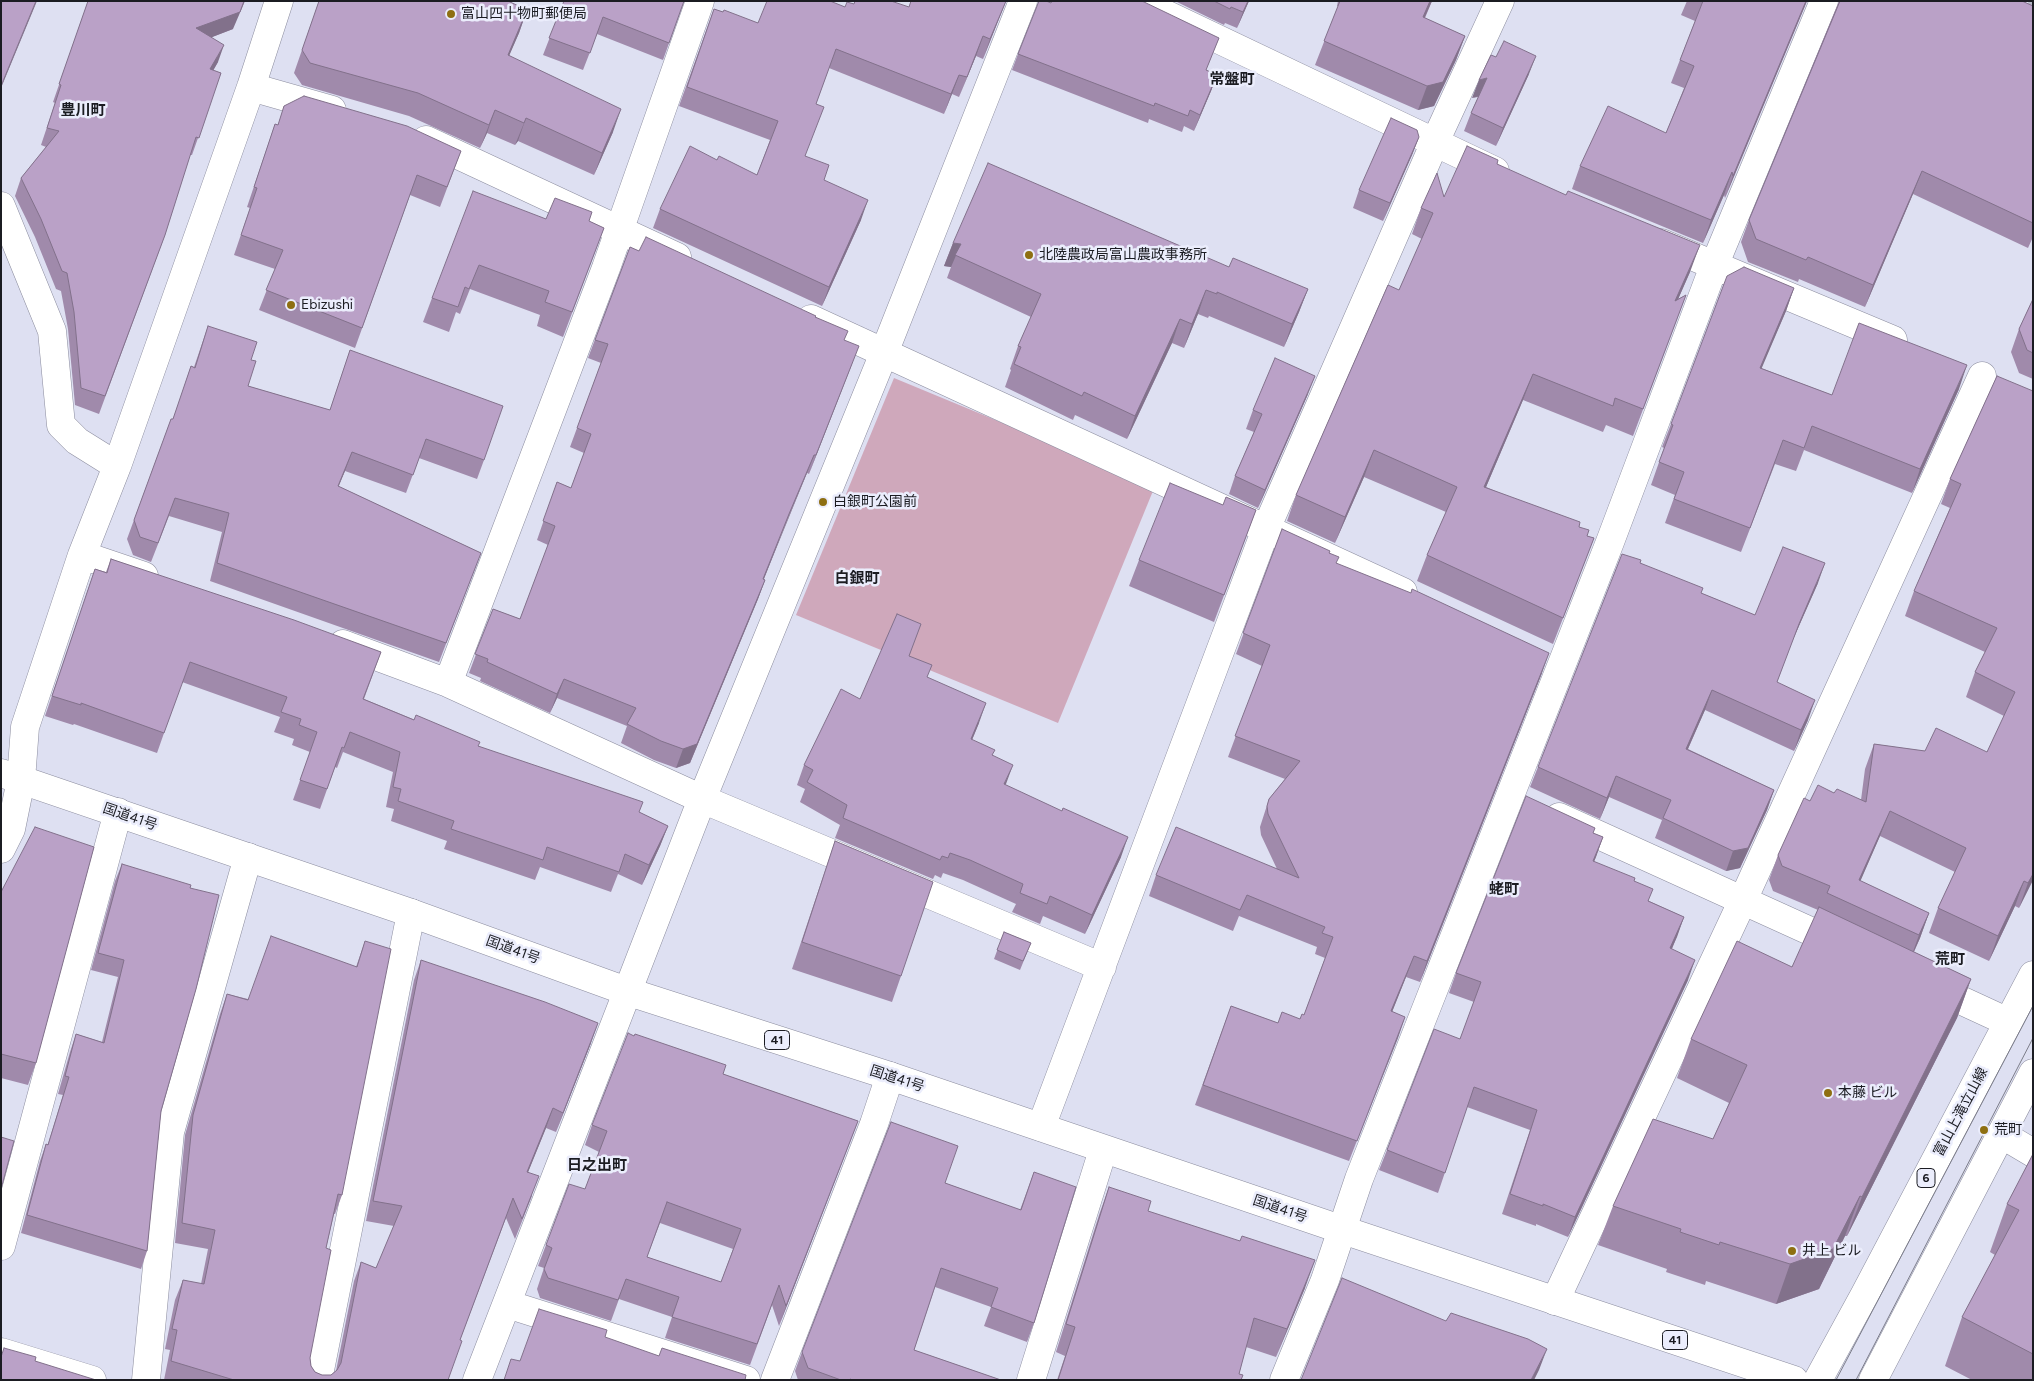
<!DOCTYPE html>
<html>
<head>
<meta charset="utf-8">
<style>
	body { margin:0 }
	#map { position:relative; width:2034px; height:1381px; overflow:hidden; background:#dee0f2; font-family:Figtree,sans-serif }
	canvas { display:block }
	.frame { position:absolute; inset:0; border:2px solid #1b1c22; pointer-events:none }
</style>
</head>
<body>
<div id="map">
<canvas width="2034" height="1381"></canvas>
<div class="frame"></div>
</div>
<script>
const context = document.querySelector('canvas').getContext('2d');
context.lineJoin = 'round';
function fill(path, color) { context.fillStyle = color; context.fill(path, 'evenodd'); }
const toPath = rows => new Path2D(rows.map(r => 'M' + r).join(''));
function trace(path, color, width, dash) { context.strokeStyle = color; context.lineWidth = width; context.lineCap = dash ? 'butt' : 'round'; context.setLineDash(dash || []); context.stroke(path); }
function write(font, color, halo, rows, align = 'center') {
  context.font = font + ' Figtree,"Noto Sans JP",sans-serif'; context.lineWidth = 5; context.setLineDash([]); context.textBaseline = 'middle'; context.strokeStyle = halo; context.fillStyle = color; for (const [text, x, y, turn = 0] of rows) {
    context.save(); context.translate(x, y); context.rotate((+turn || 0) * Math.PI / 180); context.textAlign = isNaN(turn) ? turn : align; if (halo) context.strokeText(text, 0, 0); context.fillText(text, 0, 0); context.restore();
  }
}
fill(toPath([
	[894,378,1155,486,1058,723,796,615]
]), '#cfa8bb');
trace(toPath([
	[2029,1,2033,3]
]), '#b7b9c8', 28, [28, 14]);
const minor = toPath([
	[1138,1,1495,171],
	[251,87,332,110],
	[426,140,677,257],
	[1,206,52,331,61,425,77,441,117,466],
	[1661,243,1893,340],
	[811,319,1403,592],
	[82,555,144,576],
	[343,644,448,683,702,799,1102,967],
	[448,683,606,268,700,1],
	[1559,817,1843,946],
	[1,849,11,829,21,780,25,727,82,555,117,466,251,87,279,1],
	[1930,986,2008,1022],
	[1041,1127,1266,529,1435,142,1500,1],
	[2001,1134,2033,1153],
	[1,1246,118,812],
	[1555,1301,1743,900,1982,376],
	[507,1304,746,1380],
	[1,1352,92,1380],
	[146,1380,170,1132,248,857],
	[318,1380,411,913],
	[477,1380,702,799,884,353,1023,1],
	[775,1380,874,1124,890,1076],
	[1031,1380,1103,1150],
	[1284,1380,1325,1280,1359,1179,1610,542,1714,266,1824,1]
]);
const major = toPath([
	[1818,1380,1865,1294,2033,975],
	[1873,1380,2033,1073]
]);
const highway = toPath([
	[1,773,411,913,629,992,890,1076,1343,1230,1794,1380]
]);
trace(minor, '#8c8d9f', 29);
trace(major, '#8c8d9f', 29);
trace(highway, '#8c8d9f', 29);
trace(minor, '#fff', 28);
trace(major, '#fff', 28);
trace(highway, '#fff', 28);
trace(toPath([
	[1836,1380,2033,1006],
	[1856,1380,2033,1038]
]), '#7c7d89', 1);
fill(toPath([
	[88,1,233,29,212,37,218,62,213,70,221,73,192,155,190,155,165,235,99,414,75,405,68,329,61,291,56,289,35,237,15,196,21,178,46,147,41,145,55,103,53,102],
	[319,1,527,10,519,33,509,55,613,132,594,175,518,141,515,145,487,133,480,148,409,116,302,85,294,73],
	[564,1,684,1,663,60,597,34,583,70,543,55],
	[911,1,1006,1,983,59,976,56,959,97,952,94,944,114,829,68,816,104,805,156,824,180,861,220,822,306,653,228,660,209,717,160,757,175,770,140,679,106,714,9,758,23,845,7,854,4,909,7],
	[1175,1,1249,1,1237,28,1225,23,1224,25],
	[1338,1,1432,1,1425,18,1465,36,1456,60,1434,106,1418,110,1315,65,1338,6,1337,6],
	[1687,1,1807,1,1725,198,1724,195,1703,243,1572,189,1580,166,1666,133,1684,88,1671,83,1695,21,1681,15],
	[1839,1,2022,1,2033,6,2033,237,2028,248,1913,194,1865,307,1799,279,1798,282,1748,262,1741,242,1749,220],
	[1051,3,1219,38,1206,70,1217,75,1211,91,1194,131,1184,126,1182,132,1149,119,1148,123,1012,70,1018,54],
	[1529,74,1496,146,1464,131,1471,113,1478,97,1472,98],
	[284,106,461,151,440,207,410,195,355,348,259,310,275,269,234,255,250,208,247,207,275,124,278,125],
	[1419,137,1412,155,1383,221,1353,208,1359,190],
	[1497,164,1690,272,1678,299,1686,295,1633,436,1606,425,1603,432,1523,400,1486,487,1579,527,1587,536,1594,538,1553,644,1417,581,1427,555,1446,512,1364,477,1335,543,1287,521,1296,495,1399,290,1422,239,1412,234,1421,208,1444,197],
	[546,219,589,221,604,228,563,337,537,326,540,315,470,289,460,314,456,312,449,332,423,322,432,298],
	[953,243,1229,267,1308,289,1299,312,1284,347,1209,316,1208,318,1198,314,1184,348,1172,343,1127,439,1075,415,1073,420,1005,387,1011,370,1010,369,1018,346,1031,317,947,278,951,267,944,266],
	[630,247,639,251,816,317,844,340,852,364,809,474,807,473,782,533,764,579,765,580,758,599,690,763,676,768,654,760,621,743,627,726,557,698,550,713,480,681,481,678,469,673,493,609,520,619,548,545,537,540,557,482,571,488,584,453,570,447,601,363,588,358],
	[1794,288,1786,311,1761,368,1832,395,1959,389,1912,493,1804,450,1796,471,1775,464,1741,552,1665,523,1675,495,1651,485,1664,448,1662,447,1671,424],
	[2033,299,2033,379,2019,373,2011,352,2019,329],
	[208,326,251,360,248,386,330,410,350,350,484,460,477,479,419,458,406,493,345,471,338,486,481,553,439,662,210,581,222,532,169,516,151,562,133,555,127,539,171,419,173,419,191,366,194,367],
	[1997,376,2033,880,2019,908,2015,906,1989,961,1929,933,1938,908,1955,872,1880,836,1860,881,1929,913,1920,938,1914,952,1971,979,1957,1018,1847,1236,1845,1236,1819,1289,1776,1304,1706,1281,1705,1285,1666,1272,1667,1269,1598,1245,1613,1206,1713,1139,1729,1103,1677,1078,1691,1039,1792,967,1818,910,1773,891,1769,880,1778,855,1810,801,1834,793,1861,800,1865,769,1874,744,1925,751,1987,752,2004,716,1966,697,1975,672,1985,652,1905,616,1914,591,1950,508,1941,504,1950,479],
	[1308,394,1258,508,1229,494,1235,476,1254,432,1246,429,1253,410],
	[1223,505,1256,510,1214,622,1129,586,1139,560],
	[1282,529,1330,553,1336,563,1542,673,1420,982,1406,977,1392,1012,1405,1017,1349,1161,1195,1105,1231,1006,1278,1023,1300,1019,1304,1015,1325,958,1315,954,1317,947,1239,916,1233,931,1149,896,1156,875,1277,869,1261,835,1260,827,1269,799,1285,779,1228,757,1262,666,1236,654],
	[111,559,381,652,364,699,639,812,668,826,660,846,642,885,618,874,611,892,540,867,535,880,444,849,447,841,391,821,394,809,386,807,393,772,343,752,337,768,335,767,320,809,293,800,310,752,292,745,294,739,274,732,280,717,182,682,157,753,74,724,73,725,45,716,95,569,106,572],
	[1640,563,1701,593,1755,615,1818,583,1791,644,1777,682,1808,720,1794,751,1705,710,1688,749,1774,790,1767,810,1740,868,1726,871,1655,838,1662,820,1609,797,1600,819,1530,787,1538,767],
	[910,656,928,678,979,723,972,740,993,755,1006,785,1121,857,1085,934,1043,916,1040,924,1012,912,1016,904,963,880,943,873,941,878,935,875,933,879,835,838,840,825,800,802,805,789,797,785,804,765,860,699],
	[1593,833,1603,837,1594,862,1634,881,1649,901,1684,917,1672,949,1688,980,1568,1237,1536,1224,1536,1226,1502,1214,1530,1130,1467,1107,1438,1193,1379,1170,1387,1150,1460,1039,1474,1002,1449,993,1456,973],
	[835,841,901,976,892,1002,792,969],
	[122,864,161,1111,147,1251,141,1269,21,1233,40,1161,46,1144,48,1144,63,1095,58,1094,70,1052,76,1034,102,1042,118,977,91,970,115,881],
	[1,892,36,1063,28,1085,1,1078],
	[1004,932,1031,943,1020,970,994,959],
	[365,941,342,1195,335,1214,334,1214,326,1248,310,1358,311,1366,315,1372,322,1375,331,1375,336,1371,354,1281,361,1262,376,1268,394,1226,366,1221,414,980,421,960,591,1043,556,1132,546,1128,528,1172,532,1196,515,1239,506,1218,460,1340,448,1380,164,1380,170,1350,165,1349,175,1300,183,1280,201,1284,208,1249,175,1243,185,1135,220,1014,227,994,248,999,356,967],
	[723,1074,858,1121,779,1326,772,1305,750,1365,665,1338,672,1317,619,1299,611,1321,540,1298,537,1289,544,1268,538,1266,546,1245,585,1189,599,1152,585,1145,592,1125],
	[660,1223,733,1249,721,1282,647,1257],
	[2033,1154,2033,1380,1972,1380,1945,1366,1962,1317,1995,1255,1990,1252,2007,1204],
	[1034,1172,1034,1323,1027,1342,984,1326,991,1307,935,1287,914,1350,1001,1380,798,1380,795,1371,802,1352,945,1183,1020,1210],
	[1109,1187,1148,1211,1305,1288,1276,1357,1246,1347,1239,1374,1241,1380,1057,1380,1065,1356,1056,1352,1099,1215]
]), '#a08aab');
fill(toPath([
	[36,1,37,1,1,88,1,86],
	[244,1,245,1,233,29,189,46,196,28],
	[1006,1,983,59,990,39],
	[1248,1,1249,1,1237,28,1243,12],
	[1430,1,1432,1,1414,41,1423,17],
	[1806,1,1807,1,1725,198,1733,176],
	[527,10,519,33,500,77,508,55],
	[983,36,976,56,959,97,967,77],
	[1465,36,1456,60,1434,106,1418,110,1427,86],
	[224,45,218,62,204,87,210,69],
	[1536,56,1529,74,1496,146,1503,128],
	[959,75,952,94,944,114,951,94],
	[1217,75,1211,91,1194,131,1200,115],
	[1487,78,1480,96,1472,98,1479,80],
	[621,109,613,132,594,175,602,153],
	[495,110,487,133,480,148,489,125],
	[526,118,518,141,515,145,524,123],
	[1419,137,1412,155,1383,221,1390,203],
	[1922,171,1913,194,1865,307,1873,285],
	[1732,172,1724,195,1703,243,1711,220],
	[868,200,861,220,822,306,829,287],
	[953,243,961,244,951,267,944,266],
	[1700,245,1690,272,1666,327,1675,301],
	[1794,288,1786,311,1752,391,1760,368],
	[1308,289,1299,312,1284,347,1292,324],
	[1206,290,1198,314,1184,348,1192,324],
	[1180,319,1172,343,1127,439,1135,416],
	[859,346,852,364,809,474,816,455],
	[1967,365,1959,389,1912,493,1920,469],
	[1533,374,1523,400,1475,513,1484,487],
	[1315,376,1308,394,1258,508,1265,490],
	[1374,450,1364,477,1335,543,1345,517],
	[352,452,345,471,331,505,338,486],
	[814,455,807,473,756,598,763,579],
	[1825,563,1818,583,1791,644,1799,624],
	[765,580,758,599,690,763,676,768,683,749],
	[1549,653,1542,673,1420,982,1427,961],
	[564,679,557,698,550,713,557,694],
	[1712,690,1705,710,1679,769,1686,749],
	[1815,700,1808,720,1794,751,1801,730],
	[986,703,979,723,964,759,971,739],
	[1013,765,1006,784,1004,784],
	[1616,776,1609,797,1600,819,1607,798],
	[1774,790,1767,810,1740,868,1726,871,1733,851],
	[1890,811,1880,836,1850,905,1859,880],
	[668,826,660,846,642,885,649,865],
	[1128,837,1121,857,1085,934,1092,915],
	[1603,837,1596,857,1585,881,1593,861],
	[2033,874,2033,880,2019,908,2028,883],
	[2024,881,2015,906,1989,961,1998,936],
	[1929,913,1920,938,1910,960,1919,935],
	[1684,917,1677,937,1663,968,1670,948],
	[1414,956,1406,977,1384,1032,1391,1011],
	[1695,960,1688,980,1568,1237,1575,1217],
	[1971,979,1957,1018,1847,1236,1862,1197],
	[1405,1017,1398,1038,1349,1161,1357,1141],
	[598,1023,591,1043,556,1132,563,1113],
	[553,1108,546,1128,520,1192,527,1172],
	[858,1121,850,1142,779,1326,786,1306],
	[1860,1196,1845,1236,1819,1289,1776,1304,1790,1264],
	[1315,1260,1305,1288,1276,1357,1287,1329],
	[1547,1349,1539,1370,1534,1380,1531,1380]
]), '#82718b');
const building = toPath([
	[1,1,36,1,1,86,1,1],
	[88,1,244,1,240,12,196,28,224,45,210,69,221,73,199,138,196,137,165,235,105,396,81,388,74,312,67,273,62,271,41,219,21,178,59,131,47,128,61,85,59,84,88,1],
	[319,1,508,1,527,10,508,55,621,109,602,153,526,118,524,123,495,110,489,125,418,93,310,63,302,50,319,1],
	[564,1,684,1,669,43,603,17,590,53,549,38,564,1],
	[767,1,830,1,845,7,847,2,854,4,855,1,891,1,909,7,911,1,1006,1,990,39,983,36,967,77,959,75,951,94,836,49,816,104,824,107,805,156,829,165,824,180,868,200,829,287,660,209,690,146,717,160,719,156,757,175,778,121,687,87,714,9,723,12,724,10,758,23,767,1],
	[1039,1,1046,1,1051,3,1052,1,1142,1,1219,38,1206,70,1217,75,1200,115,1190,110,1188,116,1155,103,1154,106,1018,54,1039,1],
	[1214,1,1248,1,1243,12,1231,7,1230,9,1214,1],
	[1340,1,1430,1,1423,17,1465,36,1443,82,1427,86,1324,41,1340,1],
	[1703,1,1806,1,1733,176,1732,172,1711,220,1580,166,1608,106,1666,133,1694,66,1680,60,1703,1],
	[1840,1,2022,1,2033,6,2033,223,1922,171,1873,285,1808,257,1806,260,1756,239,1749,220,1840,1],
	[1504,41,1536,56,1503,128,1471,113,1487,78,1479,80,1491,55,1496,57,1504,41],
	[304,96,407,126,461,151,447,187,417,175,362,328,266,290,283,250,241,235,257,188,254,187,275,124,278,125,284,106,304,96],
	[1391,118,1417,130,1419,137,1390,203,1359,190,1391,118],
	[1467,146,1498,160,1497,164,1566,195,1568,191,1700,245,1675,301,1686,295,1643,409,1615,398,1613,406,1533,374,1484,487,1580,522,1579,527,1589,530,1587,536,1594,538,1563,618,1427,555,1457,487,1374,450,1345,517,1296,495,1388,285,1399,290,1433,213,1421,208,1437,173,1444,197,1467,146],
	[988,163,1229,267,1233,258,1308,289,1292,324,1217,292,1217,294,1206,290,1192,324,1180,319,1135,416,1084,392,1082,396,1014,364,1021,347,1018,346,1041,294,955,255,961,244,953,243,988,163],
	[473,191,546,219,555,198,592,212,589,221,604,228,572,312,545,302,549,291,479,265,469,289,465,287,458,307,432,298,473,191],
	[646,237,816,316,815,317,848,331,844,340,859,346,816,455,814,455,789,514,763,579,765,580,697,744,683,749,661,741,627,724,636,708,564,679,557,694,487,662,488,659,475,654,493,609,520,619,555,526,543,521,557,482,571,488,591,434,577,428,608,344,595,340,630,247,639,251,646,237],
	[1744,267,1794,288,1760,368,1832,395,1859,323,1967,365,1920,469,1812,426,1804,448,1783,440,1750,528,1674,499,1684,472,1659,462,1673,425,1671,424,1727,276,1744,267],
	[2033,299,2033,353,2027,350,2019,329,2033,299],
	[208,326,257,342,251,360,256,361,248,386,330,410,350,350,503,406,484,460,426,439,413,475,352,452,338,486,481,553,446,643,217,563,229,513,175,498,158,543,140,537,134,520,171,419,173,419,191,366,195,368,208,326],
	[1275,358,1315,376,1265,490,1235,476,1262,414,1253,410,1275,358],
	[1997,376,2033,391,2033,874,2028,883,2024,881,1998,936,1938,908,1966,848,1890,811,1859,880,1929,913,1919,935,1827,893,1830,886,1782,866,1778,855,1804,798,1810,801,1818,785,1834,793,1837,789,1866,802,1874,744,1925,751,1936,728,1987,752,2015,692,1975,672,1997,628,1914,591,1961,484,1950,479,1997,376],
	[1170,483,1223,505,1226,497,1256,510,1224,595,1139,560,1170,483],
	[1282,529,1330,551,1329,553,1339,557,1336,563,1411,593,1412,589,1549,653,1427,961,1414,956,1391,1011,1405,1017,1357,1141,1203,1085,1231,1006,1278,1023,1282,1012,1300,1019,1302,1014,1304,1015,1333,937,1322,933,1325,927,1247,895,1240,910,1156,875,1176,827,1299,878,1268,814,1267,806,1269,799,1300,761,1235,736,1270,645,1243,633,1282,529],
	[1783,547,1825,563,1799,624,1777,682,1815,700,1801,730,1712,690,1686,749,1774,790,1748,848,1733,851,1663,818,1671,800,1616,776,1607,798,1538,767,1622,554,1641,560,1640,563,1703,588,1701,593,1755,615,1783,547],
	[111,559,294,620,381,652,363,699,414,720,416,715,480,742,478,746,643,802,639,812,668,826,649,865,625,854,619,872,547,847,543,860,451,829,454,821,398,801,401,789,393,787,400,752,350,732,344,748,342,747,327,789,300,780,317,732,299,725,301,719,281,712,287,697,190,662,164,733,81,703,81,705,52,696,95,569,107,573,111,559],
	[897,614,921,624,909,656,932,665,927,677,986,703,971,739,995,750,992,755,1013,765,1004,784,1062,811,1063,808,1128,837,1092,915,1050,896,1047,904,1020,893,1023,884,970,860,950,853,948,858,942,856,940,860,843,818,847,805,807,782,813,770,804,765,841,689,860,699,897,614],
	[1526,796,1595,828,1593,833,1603,837,1593,861,1635,878,1634,881,1653,889,1648,901,1684,917,1670,948,1695,960,1575,1217,1543,1204,1543,1206,1510,1194,1537,1110,1474,1087,1445,1173,1387,1150,1434,1029,1460,1039,1481,982,1456,973,1526,796],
	[35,827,94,847,36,1063,1,1054,1,892,35,827],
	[835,841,933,882,901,976,802,942,835,841],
	[122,864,191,885,190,888,219,895,196,989,161,1111,147,1251,27,1215,46,1144,48,1145,69,1077,65,1076,76,1034,104,1043,124,960,98,953,122,864],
	[1819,907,1971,979,1862,1197,1860,1196,1833,1249,1790,1264,1720,1242,1719,1245,1680,1232,1681,1229,1613,1206,1653,1119,1713,1139,1747,1065,1691,1039,1737,941,1792,967,1819,907],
	[1004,932,1031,943,1023,961,997,950,1004,932],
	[271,936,357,967,365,941,391,949,342,1195,338,1194,326,1248,331,1250,310,1358,311,1366,315,1372,322,1375,331,1375,337,1370,341,1363,361,1262,376,1268,402,1206,373,1201,421,960,545,1002,598,1023,563,1113,553,1108,527,1172,539,1176,522,1219,513,1198,460,1340,462,1341,448,1380,234,1380,171,1361,177,1330,172,1329,183,1280,204,1284,215,1230,182,1223,193,1115,227,994,248,1000,271,936],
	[628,1033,634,1036,635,1034,726,1065,723,1074,858,1121,786,1306,779,1285,757,1344,672,1317,679,1297,626,1279,618,1300,548,1278,544,1269,552,1248,546,1245,569,1184,585,1189,607,1131,592,1125,628,1033],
	[667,1202,741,1229,721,1282,647,1257,667,1202],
	[891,1122,958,1146,945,1183,1021,1210,1034,1172,1076,1187,1034,1323,991,1307,998,1288,941,1268,914,1350,1001,1380,853,1380,850,1379,849,1380,841,1380,808,1368,802,1352,891,1122],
	[1,1137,14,1141,1,1189,1,1137],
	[2033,1154,2033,1354,1962,1317,2019,1210,2007,1204,2033,1154],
	[1109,1187,1151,1201,1148,1211,1240,1241,1242,1236,1315,1260,1287,1329,1254,1318,1239,1374,1243,1375,1241,1380,1058,1380,1075,1327,1066,1324,1109,1187],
	[1342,1278,1446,1321,1451,1313,1528,1339,1547,1349,1531,1380,1301,1380,1342,1278],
	[539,1309,607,1330,605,1337,659,1356,662,1348,746,1375,745,1380,504,1380,511,1359,520,1361,539,1309],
	[4,1348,36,1357,35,1361,96,1380,1,1380,1,1357,4,1348]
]);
fill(building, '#baa1c7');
trace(building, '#82718b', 1);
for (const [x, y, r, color] of [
	[451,14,5,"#8e6f12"],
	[1029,255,5,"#8e6f12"],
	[291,305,5,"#8e6f12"],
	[823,502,5,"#8e6f12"],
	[1828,1093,5,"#8e6f12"],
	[1984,1130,5,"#8e6f12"],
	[1792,1251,5,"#8e6f12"]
]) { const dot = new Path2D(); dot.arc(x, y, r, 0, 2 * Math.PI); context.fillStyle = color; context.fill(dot); trace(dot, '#ebedfc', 2); }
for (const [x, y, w] of [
	[777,1040,25],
	[1926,1178,18],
	[1675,1340,25]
]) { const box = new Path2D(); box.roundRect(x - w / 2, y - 9.5, w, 19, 4); context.fillStyle = '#ebedfc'; context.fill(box); trace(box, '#1b1c22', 1); }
write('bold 12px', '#1b1c22', null, [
	["41",777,1040],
	["6",1926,1178],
	["41",1675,1340]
]);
write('14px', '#1b1c22', '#ebedfc', [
	["富山四十物町郵便局",461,14],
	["北陸農政局富山農政事務所",1039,255],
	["Ebizushi",301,305],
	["白銀町公園前",833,502],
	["本藤 ビル",1838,1093],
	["荒町",1994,1130],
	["井上 ビル",1802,1251]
], 'left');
write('14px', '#1b1c22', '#ebedfc', [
	["国道41号",130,817,19],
	["国道41号",513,950,20],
	["国道41号",897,1079,18],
	["富山上滝立山線",1961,1112,-62],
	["国道41号",1280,1209,19]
]);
write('bold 15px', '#1b1c22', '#ebedfc', [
	["常盤町",1232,80],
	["豊川町",83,111],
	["白銀町",857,579],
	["蛯町",1504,890],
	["荒町",1950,960],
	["日之出町",597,1166]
]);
</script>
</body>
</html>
